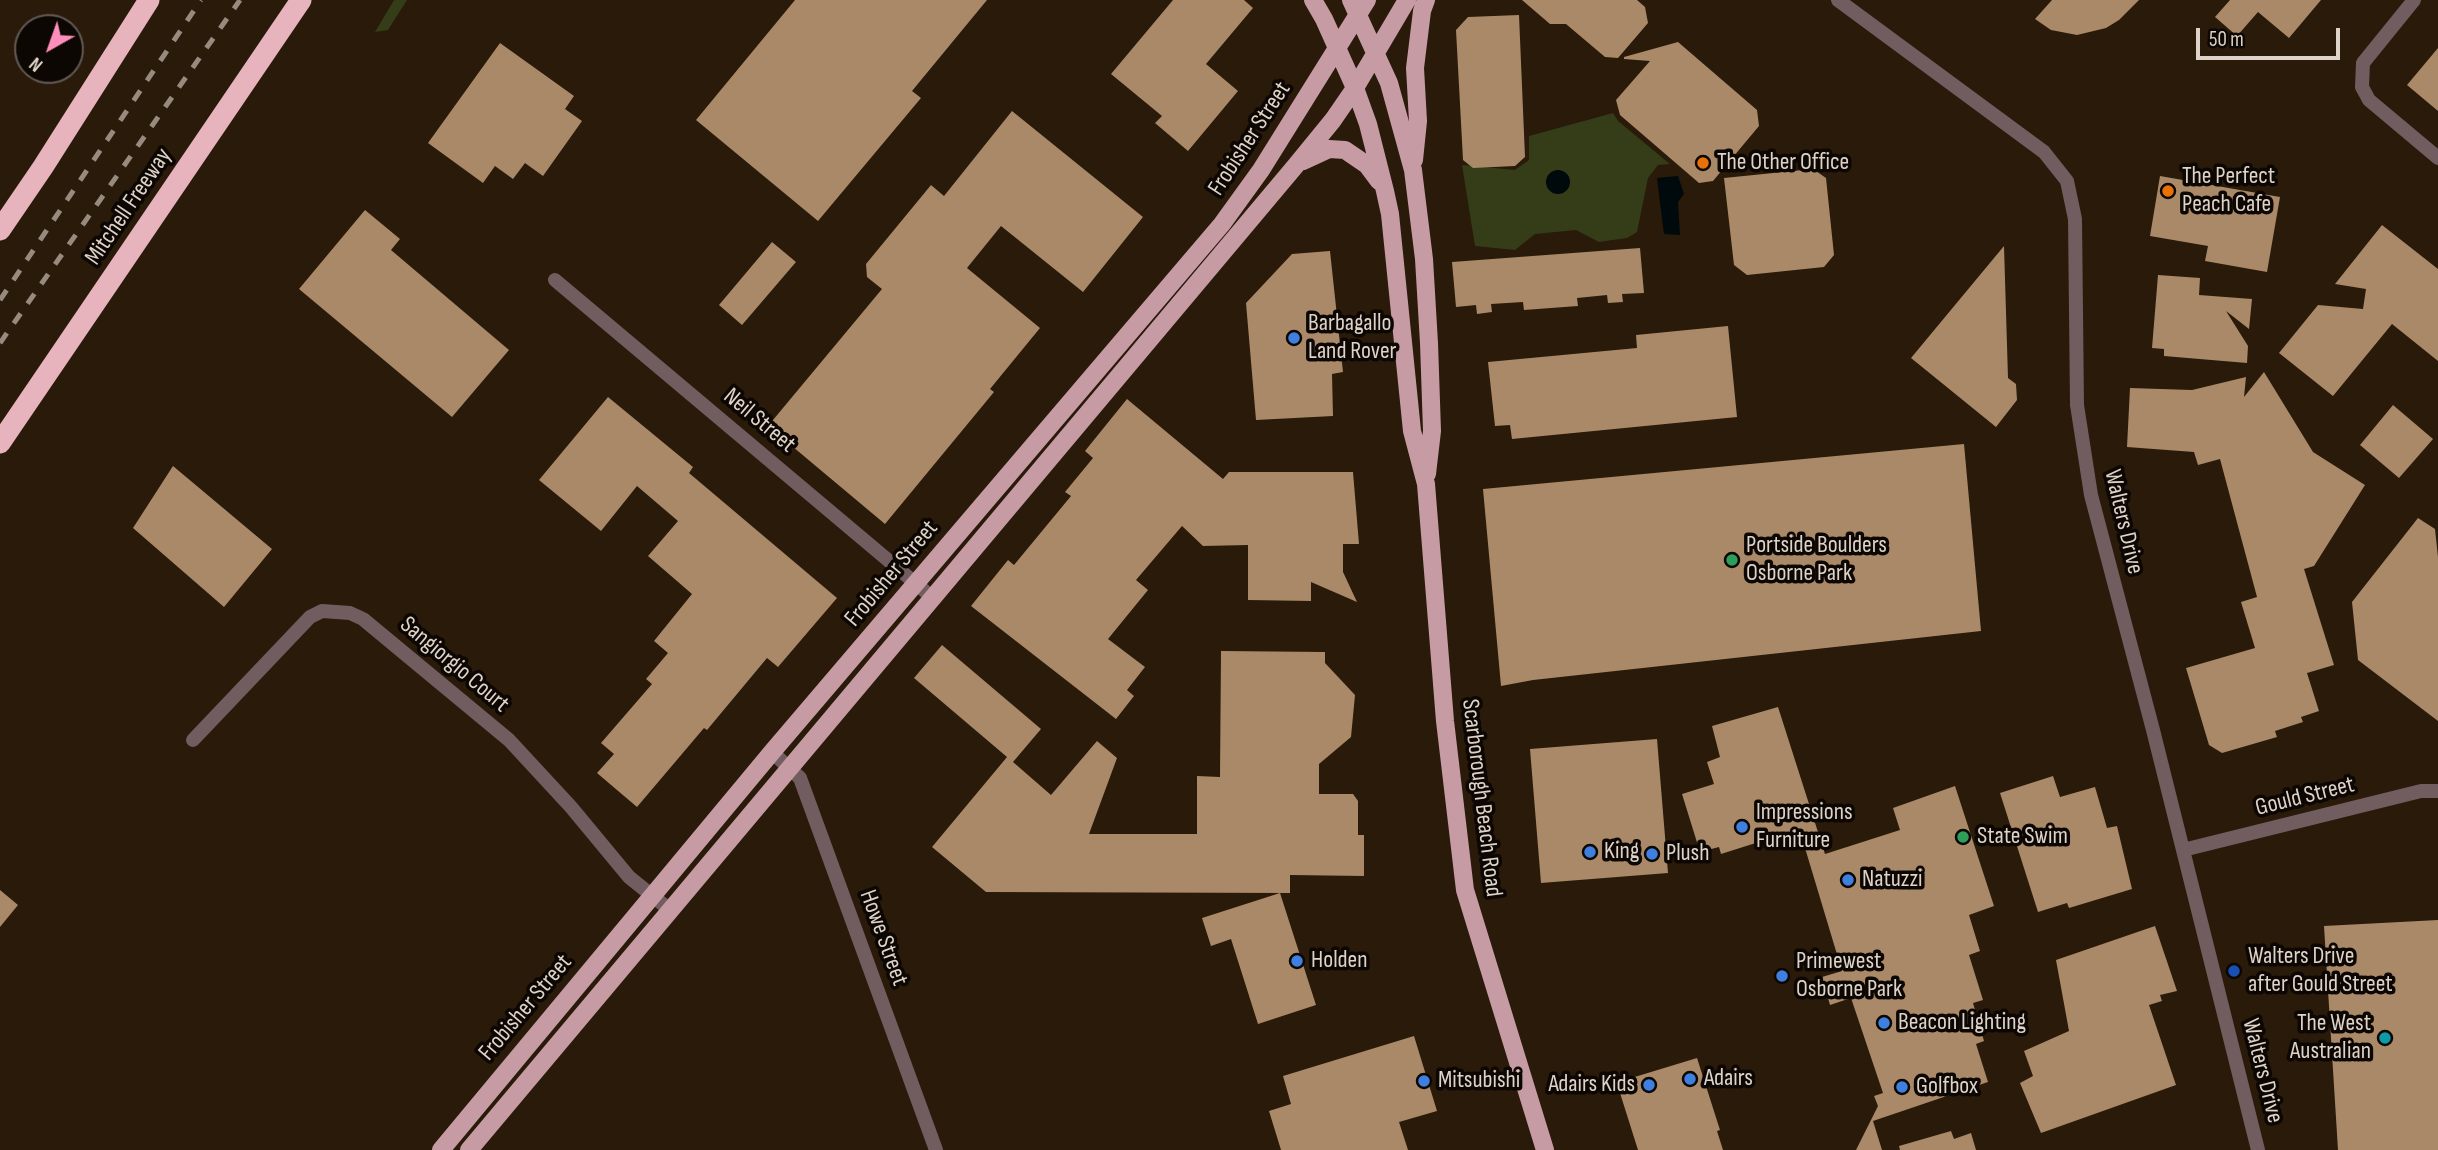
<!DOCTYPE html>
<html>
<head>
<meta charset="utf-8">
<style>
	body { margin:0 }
	#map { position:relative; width:2438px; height:1150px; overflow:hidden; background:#291a0a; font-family:"Sofia Sans Condensed",sans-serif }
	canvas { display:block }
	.north { position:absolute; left:14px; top:14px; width:70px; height:70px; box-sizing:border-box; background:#0d0703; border:2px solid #615952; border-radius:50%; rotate:220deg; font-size:19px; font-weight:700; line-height:28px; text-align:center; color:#ded3c9 }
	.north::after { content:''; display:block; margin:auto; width:24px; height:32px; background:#ff8ebb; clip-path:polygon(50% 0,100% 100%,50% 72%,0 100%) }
	.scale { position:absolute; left:2196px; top:28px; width:144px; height:32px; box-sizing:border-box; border:4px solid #ded3c9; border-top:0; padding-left:9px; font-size:21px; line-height:24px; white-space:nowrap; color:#ded3c9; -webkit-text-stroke:5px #0d0703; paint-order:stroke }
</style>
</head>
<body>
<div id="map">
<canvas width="2438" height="1150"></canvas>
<div class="north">N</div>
<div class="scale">50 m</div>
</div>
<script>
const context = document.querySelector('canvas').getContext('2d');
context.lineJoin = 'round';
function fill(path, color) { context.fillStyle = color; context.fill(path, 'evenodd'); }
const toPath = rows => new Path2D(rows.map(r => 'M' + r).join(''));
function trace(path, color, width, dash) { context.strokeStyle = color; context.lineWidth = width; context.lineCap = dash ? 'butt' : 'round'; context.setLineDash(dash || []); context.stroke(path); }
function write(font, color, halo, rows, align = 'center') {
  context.font = font + ' "Sofia Sans Condensed",sans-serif'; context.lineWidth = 7; context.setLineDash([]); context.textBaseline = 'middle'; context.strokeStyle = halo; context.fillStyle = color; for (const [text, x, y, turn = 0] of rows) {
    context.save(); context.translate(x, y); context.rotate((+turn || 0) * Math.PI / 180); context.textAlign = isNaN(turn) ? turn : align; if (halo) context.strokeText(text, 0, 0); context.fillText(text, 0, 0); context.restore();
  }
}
fill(toPath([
	[394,0,407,0,388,30,375,32],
	[1613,113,1618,121,1670,164,1658,165,1648,178,1637,232,1627,238,1599,242,1576,230,1535,234,1515,250,1475,246,1462,165,1515,170,1529,160,1529,136]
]), '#343d17');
fill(toPath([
	'1546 182a12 12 0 1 1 24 0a12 12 0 1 1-24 0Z',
	[1678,176,1684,194,1678,202,1680,235,1664,234,1657,178]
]), '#00090b');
fill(toPath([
	[795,0,987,0,912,91,921,98,818,221,696,120],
	[1173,0,1244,0,1253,8,1206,64,1238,91,1188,151,1155,123,1162,116,1111,74],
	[1522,0,1637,0,1645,7,1648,23,1618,58,1605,57,1566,24,1550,24],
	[2052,0,2139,0,2119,20,2106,28,2077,35,2051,30,2035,19],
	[2230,0,2321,0,2289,38,2258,12,2237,36,2215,17],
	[1519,15,1525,157,1515,166,1473,168,1463,160,1456,30,1468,17],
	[1678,42,1757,110,1759,126,1713,181,1699,183,1620,115,1616,100,1650,61,1624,59,1624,57],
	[500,43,574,96,565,109,582,121,543,176,525,163,513,179,495,166,483,183,428,143],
	[2438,48,2438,111,2407,85],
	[1012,111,1143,217,1083,292,1001,226,967,268,1040,328,990,389,994,392,885,524,768,426,882,289,867,277,866,264,931,185,944,196],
	[1813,169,1826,178,1834,255,1824,267,1747,275,1734,265,1724,178],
	[2160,176,2280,197,2267,272,2205,261,2208,246,2150,236],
	[365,210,400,239,391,250,509,350,452,417,299,289],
	[2382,225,2438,269,2438,361,2392,324,2333,396,2279,353,2318,305,2363,309,2366,289,2335,284],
	[772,242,796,262,742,325,719,305],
	[2004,246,2008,378,2016,384,2017,400,1996,427,1911,358],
	[1640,248,1644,293,1622,294,1623,302,1608,303,1607,295,1577,298,1578,306,1524,310,1523,302,1491,304,1492,312,1477,314,1476,305,1456,307,1452,262],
	[1330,251,1343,372,1332,374,1333,416,1256,420,1246,303,1292,254],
	[2158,275,2200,278,2199,295,2252,299,2249,329,2226,311,2248,346,2247,363,2164,356,2164,349,2152,348],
	[1728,326,1737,417,1512,439,1510,425,1495,426,1488,362,1637,348,1636,335],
	[2264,372,2313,452,2365,485,2314,566,2304,569,2334,665,2307,673,2319,711,2301,717,2303,722,2275,731,2277,737,2222,753,2209,745,2186,668,2255,648,2241,602,2257,597,2220,459,2198,465,2194,452,2127,447,2130,388,2192,390,2246,377,2244,397],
	[608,397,693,467,689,473,837,598,778,667,767,658,707,730,704,728,637,807,597,773,614,754,601,743,652,684,646,679,668,653,654,641,692,594,648,556,678,521,637,486,601,531,539,480],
	[1127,399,1223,479,1229,472,1353,472,1359,544,1343,544,1343,572,1357,602,1311,582,1311,601,1248,600,1248,545,1203,546,1182,526,1136,580,1148,590,1108,639,1145,667,1127,690,1134,696,1116,719,971,606,1008,560,1014,565,1071,496,1065,492,1093,458,1085,451],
	[2393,405,2433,439,2399,478,2360,445],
	[1964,444,1981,631,1533,680,1501,686,1483,489],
	[173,466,272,549,224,607,133,528],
	[2418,518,2435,529,2438,557,2438,721,2358,660,2352,602],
	[942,645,1041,729,1013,762,1051,795,1097,741,1117,758,1089,834,1197,834,1197,776,1220,777,1221,651,1325,652,1325,663,1355,695,1351,737,1319,764,1319,794,1353,794,1358,801,1358,835,1364,835,1364,876,1290,875,1290,893,986,892,932,847,1007,757,914,678],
	[1778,707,1825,854,1900,830,1893,808,1955,786,1994,906,1969,915,1980,951,1969,955,1983,1000,1973,1003,1984,1041,1976,1044,1988,1082,1873,1121,1882,1150,1856,1150,1878,1106,1874,1096,1883,1093,1851,998,1830,1005,1822,977,1842,971,1802,838,1765,849,1762,841,1721,854,1719,847,1700,852,1682,794,1714,784,1707,762,1720,757,1712,726],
	[1657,739,1668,873,1541,883,1530,749],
	[2053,776,2060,797,2095,787,2107,828,2117,826,2132,889,2069,908,2067,903,2038,912,2000,793],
	[0,890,18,905,0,927],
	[1280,893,1316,1005,1258,1024,1231,939,1211,946,1202,918],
	[2438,920,2438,1150,2338,1150,2324,926],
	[2155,926,2177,991,2160,995,2162,1001,2149,1005,2176,1085,2041,1133,2020,1083,2033,1076,2024,1051,2069,1031,2056,960],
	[1414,1036,1437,1111,1399,1122,1408,1150,1281,1150,1269,1111,1291,1104,1283,1076],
	[1697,1058,1720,1130,1717,1131,1723,1150,1638,1150,1620,1093,1631,1090,1628,1079],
	[1951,1131,1954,1139,1971,1133,1976,1150,1900,1150,1899,1146]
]), '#aa8968');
trace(toPath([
	[1838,0,2044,152,2067,181,2075,219,2077,405,2091,495,2153,730,2258,1150],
	[2414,0,2363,63,2362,87,2369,100,2438,158],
	[555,280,933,598],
	[193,740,310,617,322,611,350,613,363,619,509,740,571,807,629,877,670,910],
	[772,752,800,778,936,1150],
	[2183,850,2421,791,2438,791]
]), '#715c60', 14);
trace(toPath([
	[1313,0,1324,19,1355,88,1368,124,1385,191,1390,214,1412,431,1426,484,1445,721,1465,890,1545,1150],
	[1351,0,1389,83,1413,170,1424,259,1429,343,1432,431,1427,474],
	[1414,160,1418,121,1415,68,1422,11,1426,0],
	[1303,161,1329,149,1345,150,1367,165,1379,181],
	[441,1150,772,752,1222,224,1261,170,1367,0],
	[469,1150,1297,164,1333,120,1355,88,1407,0]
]), '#c69ba4', 18);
trace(toPath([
	[0,230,43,167,149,0],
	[0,443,301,0]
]), '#e7b4be', 21);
trace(toPath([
	[0,300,201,0],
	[0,343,240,0]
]), '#978a7e', 5, [12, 12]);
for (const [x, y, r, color] of [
	[1703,163,7,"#e8710a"],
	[2168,191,7,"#e8710a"],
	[1294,338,7,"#3f7fe0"],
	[1732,560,7,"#2e9e5b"],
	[1742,827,7,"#3f7fe0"],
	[1963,837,7,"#2e9e5b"],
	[1590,852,7,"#3f7fe0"],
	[1652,854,7,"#3f7fe0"],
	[1848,880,7,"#3f7fe0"],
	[1297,961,7,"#3f7fe0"],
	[2234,971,7,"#1a4fb4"],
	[1782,976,7,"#3f7fe0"],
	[1884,1023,7,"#3f7fe0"],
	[2385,1038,7,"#0f9aa8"],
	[1690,1079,7,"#3f7fe0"],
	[1424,1081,7,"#3f7fe0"],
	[1649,1085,7,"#3f7fe0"],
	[1902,1087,7,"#3f7fe0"]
]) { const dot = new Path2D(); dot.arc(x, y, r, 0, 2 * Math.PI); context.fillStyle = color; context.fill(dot); trace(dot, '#0d0703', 2.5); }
write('24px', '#ded3c9', '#0d0703', [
	["Frobisher Street",1250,139,-57],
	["Mitchell Freeway",129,207,-56],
	["Neil Street",759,421,40],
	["Walters Drive",2123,522,77],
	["Frobisher Street",892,574,-50],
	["Sangiorgio Court",454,665,40],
	["Gould Street",2305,797,-14],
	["Scarborough Beach Road",1481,798,83],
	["Howe Street",883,938,70],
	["Frobisher Street",526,1008,-50],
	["Walters Drive",2262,1071,76]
]);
write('24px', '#ded3c9', '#0d0703', [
	["The Other Office",1717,163],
	["The Perfect",2182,177],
	["Peach Cafe",2182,205],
	["Barbagallo",1308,324],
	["Land Rover",1308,352],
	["Portside Boulders",1746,546],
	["Osborne Park",1746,574],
	["Impressions",1756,813],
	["Furniture",1756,841],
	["State Swim",1977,837],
	["King",1604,852],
	["Plush",1666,854],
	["Natuzzi",1862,880],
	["Walters Drive",2248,957],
	["after Gould Street",2248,985],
	["Holden",1311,961],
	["Primewest",1796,962],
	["Osborne Park",1796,990],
	["Beacon Lighting",1898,1023],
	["The West",2371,1024,"right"],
	["Australian",2371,1052,"right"],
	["Adairs",1704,1079],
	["Mitsubishi",1438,1081],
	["Adairs Kids",1635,1085,"right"],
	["Golfbox",1916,1087]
], 'left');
</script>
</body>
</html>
